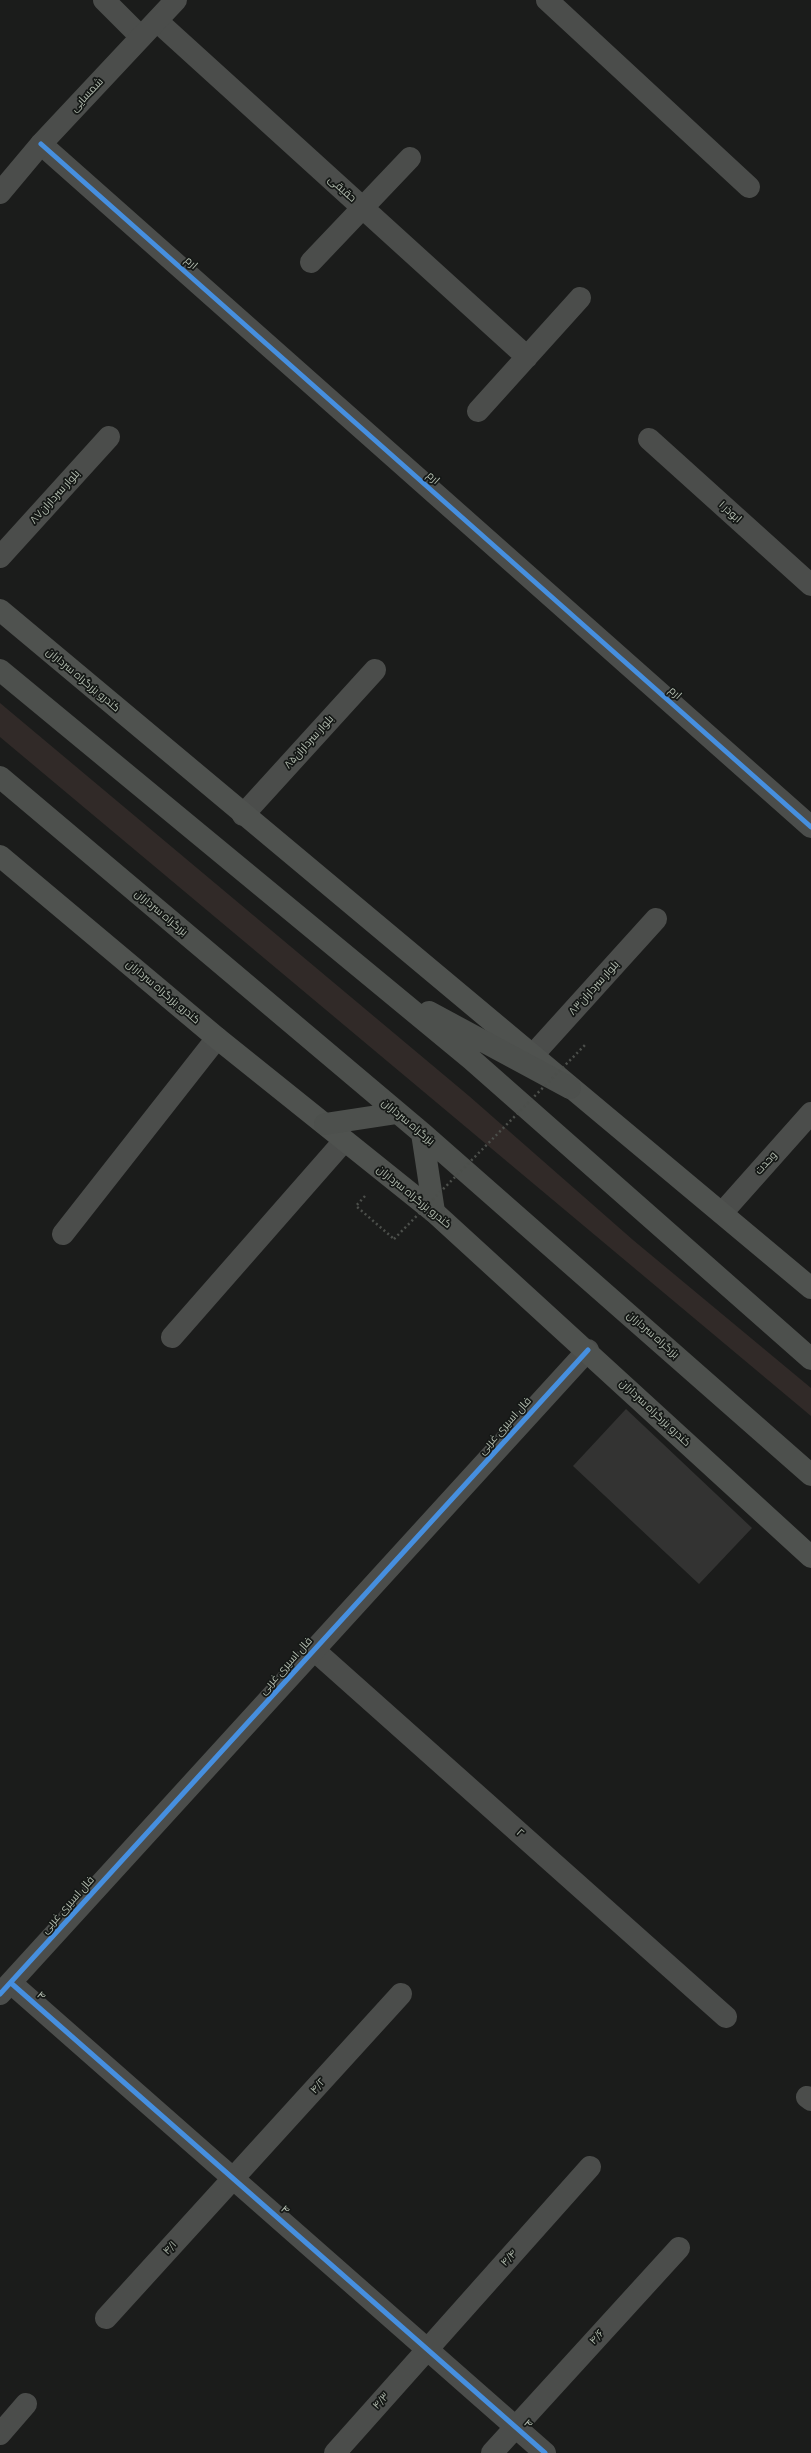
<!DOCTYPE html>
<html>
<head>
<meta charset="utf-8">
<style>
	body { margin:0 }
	canvas { display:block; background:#1b1c1b }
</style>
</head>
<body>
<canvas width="811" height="2453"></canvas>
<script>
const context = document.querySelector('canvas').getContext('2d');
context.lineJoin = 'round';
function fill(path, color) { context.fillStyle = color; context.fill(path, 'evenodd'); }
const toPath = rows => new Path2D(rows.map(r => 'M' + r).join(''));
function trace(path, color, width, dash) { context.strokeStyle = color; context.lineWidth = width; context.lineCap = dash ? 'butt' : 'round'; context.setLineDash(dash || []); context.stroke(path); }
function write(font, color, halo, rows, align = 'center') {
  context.font = font + ' "PT Sans Narrow",Cairo,sans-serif'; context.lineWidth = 3.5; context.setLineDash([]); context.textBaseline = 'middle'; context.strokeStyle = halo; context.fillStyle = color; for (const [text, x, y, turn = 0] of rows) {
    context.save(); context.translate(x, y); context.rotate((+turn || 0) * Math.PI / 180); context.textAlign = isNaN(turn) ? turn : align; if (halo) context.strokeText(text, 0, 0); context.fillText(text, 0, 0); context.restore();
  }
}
fill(toPath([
	[0,703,469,1096,633,1240,811,1388,811,1416,0,737]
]), '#312a28');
fill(toPath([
	[626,1409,752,1528,699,1584,573,1466]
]), '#333332');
trace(toPath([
	[365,1196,356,1206,394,1239]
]), '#4c4f4b', 2.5, [2, 3]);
trace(toPath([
	[104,0,141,37],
	[547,0,749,187],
	[157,21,527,357],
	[41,144,811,827],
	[311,262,410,158],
	[478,411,580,298],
	[649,439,811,585],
	[0,557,109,437],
	[243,815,375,670],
	[532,1056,656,919],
	[63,1234,217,1038],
	[172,1337,344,1141],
	[314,1650,726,2017],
	[11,1983,545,2453],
	[807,2097,811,2100],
	[106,2318,401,1994],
	[0,2434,26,2404],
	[335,2453,590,2167],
	[492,2453,679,2248]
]), '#4b4d4b', 22);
trace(toPath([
	[0,193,41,144,176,0],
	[722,1213,811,1113],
	[0,1994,588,1350]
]), '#4b4d4b', 22);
trace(toPath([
	[0,610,811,1288],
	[0,856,217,1038,434,1212,811,1557]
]), '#4f524f', 22);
trace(toPath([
	[0,670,471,1059,811,1359],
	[0,777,422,1133,811,1475],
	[429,1012,570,1088],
	[325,1124,397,1113],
	[422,1133,434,1212]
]), '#4d504d', 22);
trace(toPath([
	[394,1239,586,1044]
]), '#4c4f4b', 2.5, [2, 3]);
trace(toPath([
	[41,144,811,827],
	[11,1983,545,2453],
	[0,1994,588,1350]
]), '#468fdf', 5);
write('11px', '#b1bbae', '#151816', [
	["شمسایی",87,95,-47],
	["حقیقی",342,189,42],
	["ارم",191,263,42],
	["ارم",433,478,42],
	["بلوار سرداران۸۷",55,497,-48],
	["ابوذر ۱",730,512,42],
	["کندرو بزرگراه سرداران",83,680,40],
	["ارم",675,693,42],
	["بلوار سرداران۸۵",309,742,-48],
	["بزرگراه سرداران",161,913,40],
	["بلوار سرداران۸۳",594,988,-48],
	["کندرو بزرگراه سرداران",163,992,40],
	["بزرگراه سرداران",408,1122,40],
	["وحدت",766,1163,-48],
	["کندرو بزرگراه سرداران",414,1197,39],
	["بزرگراه سرداران",653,1335,41],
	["کندرو بزرگراه سرداران",655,1413,43],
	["فال اسیری غربی",505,1426,-48],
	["فال اسیری غربی",286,1666,-48],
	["۲",520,1833,42],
	["فال اسیری غربی",68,1905,-48],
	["۴",41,1996,41],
	["۴/۲",318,2086,-48],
	["۴",285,2210,41],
	["۴/۱",170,2248,-47],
	["۴/۴",509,2258,-48],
	["۴/۶",597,2337,-48],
	["۴/۳",381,2401,-48],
	["۴",528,2424,41]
]);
</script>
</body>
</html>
